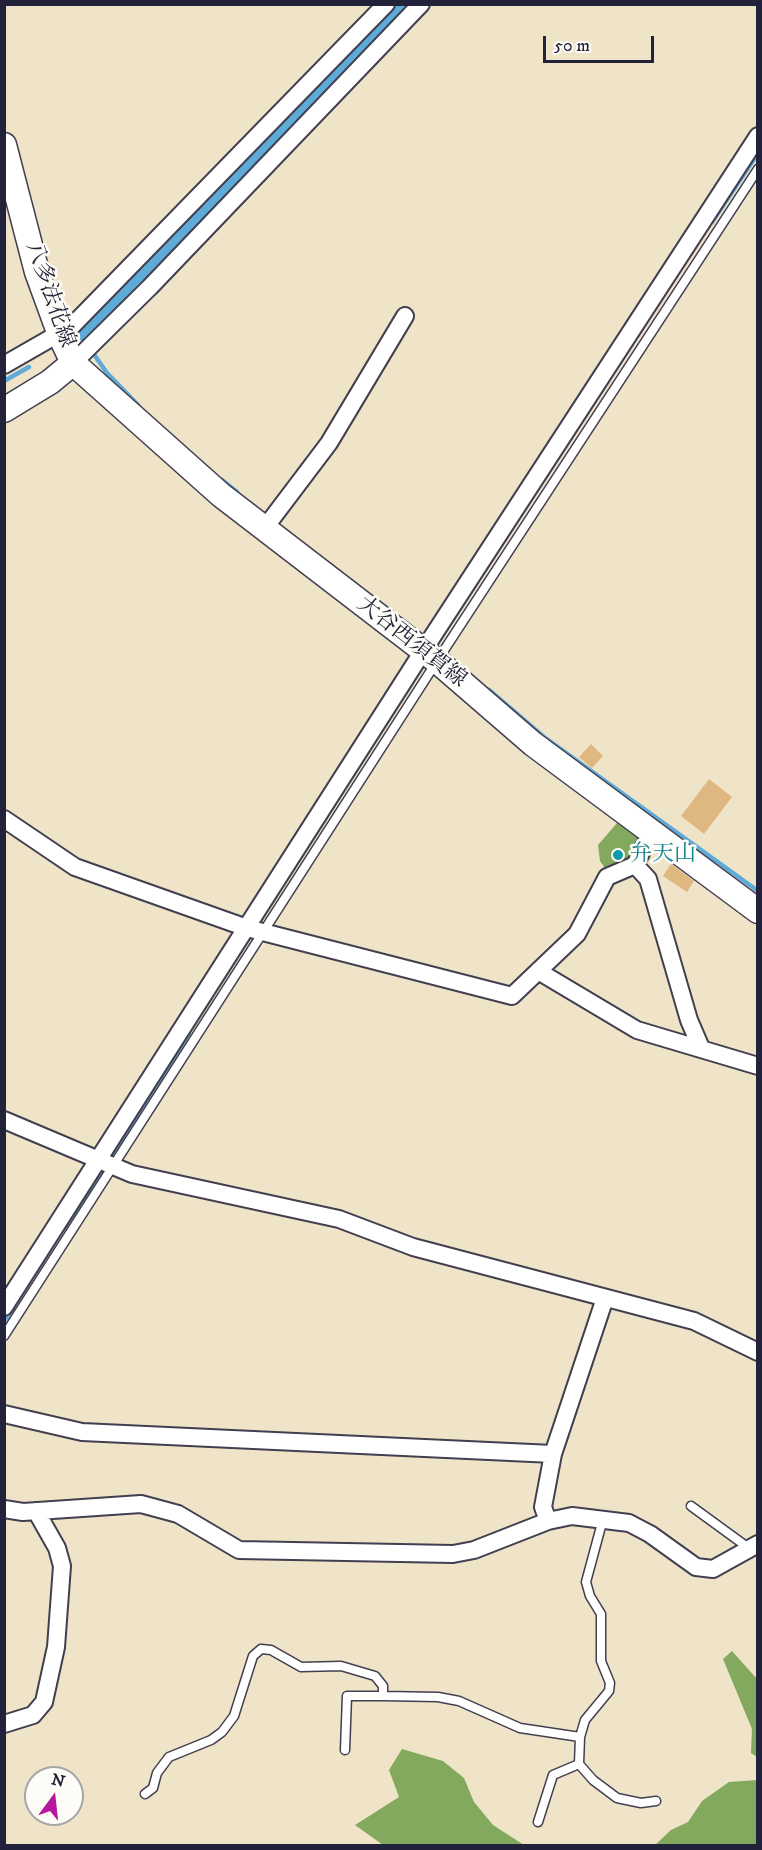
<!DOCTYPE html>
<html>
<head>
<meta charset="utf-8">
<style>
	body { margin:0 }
	#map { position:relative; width:762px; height:1850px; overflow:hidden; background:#f0e4c8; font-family:"IM FELL DW Pica",serif }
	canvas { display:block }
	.frame { position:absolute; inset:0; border:6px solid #22223b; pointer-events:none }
	.north { position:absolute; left:24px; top:1766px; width:60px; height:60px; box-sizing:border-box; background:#fdfcf7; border:2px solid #a5a5ac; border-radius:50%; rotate:15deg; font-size:16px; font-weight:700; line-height:24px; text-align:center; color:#22223b }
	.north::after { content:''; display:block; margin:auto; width:21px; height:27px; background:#b5179e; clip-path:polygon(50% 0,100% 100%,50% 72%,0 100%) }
	.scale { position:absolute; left:543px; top:36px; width:111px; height:27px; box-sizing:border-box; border:3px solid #22223b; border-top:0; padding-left:8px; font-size:18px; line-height:21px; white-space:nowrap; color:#22223b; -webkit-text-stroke:4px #fdfcf7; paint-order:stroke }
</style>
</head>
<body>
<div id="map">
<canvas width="762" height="1850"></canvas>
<div class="frame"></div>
<div class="north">N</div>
<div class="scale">50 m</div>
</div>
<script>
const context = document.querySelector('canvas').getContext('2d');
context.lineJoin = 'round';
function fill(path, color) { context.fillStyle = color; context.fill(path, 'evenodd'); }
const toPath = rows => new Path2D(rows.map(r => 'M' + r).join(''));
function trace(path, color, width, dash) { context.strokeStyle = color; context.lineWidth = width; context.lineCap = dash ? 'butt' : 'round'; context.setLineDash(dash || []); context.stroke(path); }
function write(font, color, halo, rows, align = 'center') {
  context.font = font + ' "IM FELL DW Pica","Noto Serif JP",serif'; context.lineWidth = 5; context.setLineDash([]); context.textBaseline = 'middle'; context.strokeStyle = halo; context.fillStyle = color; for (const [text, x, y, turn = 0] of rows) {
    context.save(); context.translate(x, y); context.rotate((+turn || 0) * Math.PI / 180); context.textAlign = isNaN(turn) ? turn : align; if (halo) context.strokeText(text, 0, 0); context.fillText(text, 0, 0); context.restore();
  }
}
fill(toPath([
	[617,823,640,835,641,850,609,874,600,861,598,845],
	[732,1651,757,1679,757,1757,751,1753,752,1729,723,1659],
	[402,1749,443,1761,464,1778,474,1802,493,1825,524,1845,383,1845,355,1825,399,1797,389,1770],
	[757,1780,757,1845,655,1845,671,1830,688,1822,702,1801,729,1782]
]), '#83a95f');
fill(toPath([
	[394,5,412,5,146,281,81,341,74,330]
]), '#5eabd7');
trace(toPath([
	[712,222,758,153],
	[81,336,107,373,138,405],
	[4,381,29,367],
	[222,480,237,492],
	[489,690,544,737,758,891],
	[108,1160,189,1033],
	[64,1228,104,1167],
	[4,1321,13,1308]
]), '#5eabd7', 4.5);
fill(toPath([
	[591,744,603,756,592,768,579,757],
	[709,779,732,797,704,834,681,816],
	[671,864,694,881,687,892,663,876]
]), '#deb781');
const service = toPath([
	[4,1336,437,661,758,169],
	[691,1506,750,1549],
	[603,1519,586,1582,590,1596,601,1614,601,1661,610,1683,609,1691,585,1720,580,1737,579,1764,593,1780,617,1798,641,1803,656,1801],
	[383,1696,438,1697,459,1701,520,1728,580,1737],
	[145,1794,153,1788,157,1773,169,1757,211,1740,222,1732,234,1716,253,1656,261,1649,271,1650,301,1667,341,1666,375,1676,383,1686,383,1696,347,1696,345,1750],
	[538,1822,553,1775,579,1764]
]);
const minor = toPath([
	[73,363,150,287,421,4],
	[4,365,72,326,386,4],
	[264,529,329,443,405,316],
	[4,819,75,867,247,928,512,996,577,934,607,877,635,865,651,833],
	[635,865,648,879,689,1020,701,1048],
	[538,971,637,1030,758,1066],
	[4,1120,132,1174,339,1219,413,1247,694,1321,758,1352],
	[4,1307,423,651,758,136],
	[4,1414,82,1432,553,1454,605,1298],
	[4,1509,23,1512,141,1504,178,1514,239,1550,453,1554,474,1550,548,1521,572,1516,629,1523,650,1534,696,1567,713,1569,758,1544],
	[548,1521,543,1507,553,1454],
	[4,1724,33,1715,44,1702,56,1647,62,1566,57,1548,36,1511]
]);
const secondary = toPath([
	[4,145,37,272,60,335,73,363,221,495,437,661,533,744,758,911],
	[4,410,50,382,73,363]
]);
trace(service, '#413f50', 11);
trace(minor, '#413f50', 20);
trace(secondary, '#413f50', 27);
trace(service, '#fff', 8);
trace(minor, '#fff', 16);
trace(secondary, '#fff', 24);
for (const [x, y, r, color] of [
	[618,855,6,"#0f9aa8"]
]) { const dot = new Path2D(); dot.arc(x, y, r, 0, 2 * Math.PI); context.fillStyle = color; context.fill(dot); trace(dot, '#fdfcf7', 2); }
write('22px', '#22223b', '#fdfcf7', [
	["八多法花線",49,295,71],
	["大谷西須賀線",411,643,38]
]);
write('22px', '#0d838f', '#fdfcf7', [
	["弁天山",630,855]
], 'left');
</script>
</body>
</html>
